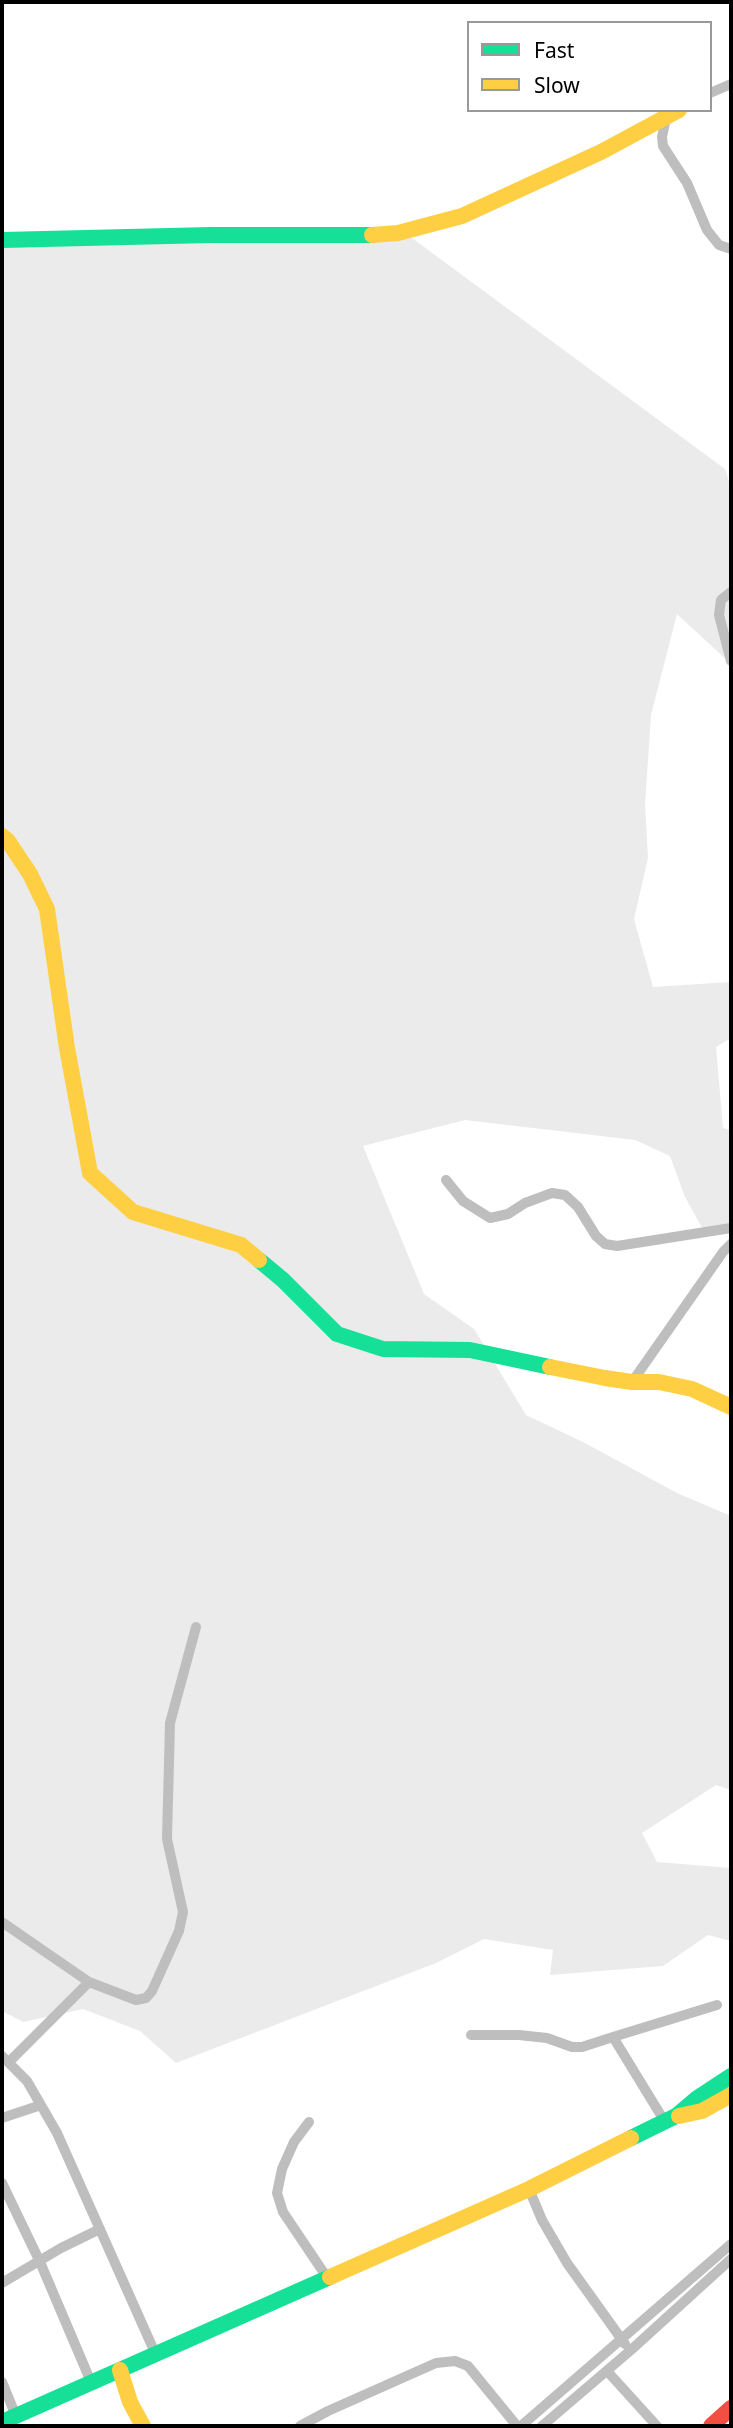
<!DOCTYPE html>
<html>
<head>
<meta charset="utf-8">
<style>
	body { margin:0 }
	#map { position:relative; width:733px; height:2428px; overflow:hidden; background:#fff; font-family:"Noto Sans",sans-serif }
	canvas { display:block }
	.frame { position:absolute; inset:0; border:4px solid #000; pointer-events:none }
	.legend { position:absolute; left:467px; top:21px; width:245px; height:91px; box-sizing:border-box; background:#fff; border:2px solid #999; margin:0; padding:9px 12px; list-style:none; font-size:21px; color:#000 }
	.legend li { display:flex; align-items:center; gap:14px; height:35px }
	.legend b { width:35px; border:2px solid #999 }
</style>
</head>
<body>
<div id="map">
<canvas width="733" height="2428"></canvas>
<div class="frame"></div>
<ul class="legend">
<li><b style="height:9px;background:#16e098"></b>Fast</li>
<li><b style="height:9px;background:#ffcf43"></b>Slow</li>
</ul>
</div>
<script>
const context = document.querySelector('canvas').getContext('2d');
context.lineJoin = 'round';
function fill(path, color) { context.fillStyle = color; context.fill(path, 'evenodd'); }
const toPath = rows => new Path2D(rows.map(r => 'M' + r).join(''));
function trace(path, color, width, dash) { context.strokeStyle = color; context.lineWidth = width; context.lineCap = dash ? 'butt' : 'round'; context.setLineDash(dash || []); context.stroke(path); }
fill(toPath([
	[2,234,412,238,725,469,731,487,731,664,677,614,651,715,645,805,648,858,634,919,653,987,730,982,731,985,731,1038,716,1047,723,1128,731,1130,731,1230,705,1233,685,1197,670,1156,635,1140,465,1120,363,1146,424,1294,474,1329,526,1415,585,1443,677,1493,731,1516,731,1790,716,1785,642,1833,657,1862,731,1868,731,1941,708,1935,663,1966,550,1975,553,1950,484,1939,436,1963,176,2063,140,2031,83,2009,23,2022,2,2011]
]), '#ebebeb');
trace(toPath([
	[710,93,731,84],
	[666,118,662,137,663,146,687,183,707,230,719,245,731,249],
	[731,592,721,600,719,615,731,661],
	[446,1180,463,1201,490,1218,508,1214,525,1203,552,1193,565,1195,578,1207,596,1236,605,1244,617,1246,731,1228],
	[632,1382,723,1252,731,1244],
	[2,1922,89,1982,136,2000,146,1998,152,1991,179,1931,183,1912,167,1839,170,1723,196,1627],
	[471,2035,519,2035,547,2038,572,2047,582,2047,613,2037],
	[2,2056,27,2081,57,2133,156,2355],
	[9,2062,89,1982],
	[2,2118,41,2105],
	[309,2122,294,2142,282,2169,277,2193,283,2212,328,2279],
	[665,2122,613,2037,717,2005],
	[2,2183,40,2262,91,2382],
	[529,2189,542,2220,567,2263,625,2344],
	[2,2283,61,2248,100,2229],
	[607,2371,657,2426],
	[2,2382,16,2416],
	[300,2426,328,2411,436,2363,455,2361,468,2366,517,2426],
	[521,2426,731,2244],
	[542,2426,631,2350,731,2259]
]), '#bebebe', 10);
trace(toPath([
	[2,240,211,235,372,235],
	[259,1260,283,1280,337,1334,383,1349,470,1350,550,1367],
	[631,2138,676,2116,696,2099,731,2076],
	[2,2422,330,2277]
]), '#16e098', 16);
trace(toPath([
	[372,235,398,233,462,216,601,152,679,110],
	[2,836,8,841,30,874,47,909,67,1048,90,1173,133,1212,241,1245,259,1260],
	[550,1367,605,1378,632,1382,659,1382,692,1389,731,1407],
	[679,2116,702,2111,731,2095],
	[330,2277,529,2189,631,2138],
	[120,2370,130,2402,143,2426]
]), '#ffcf43', 16);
trace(toPath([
	[711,2426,731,2408]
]), '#f24e42', 16);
</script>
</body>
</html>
